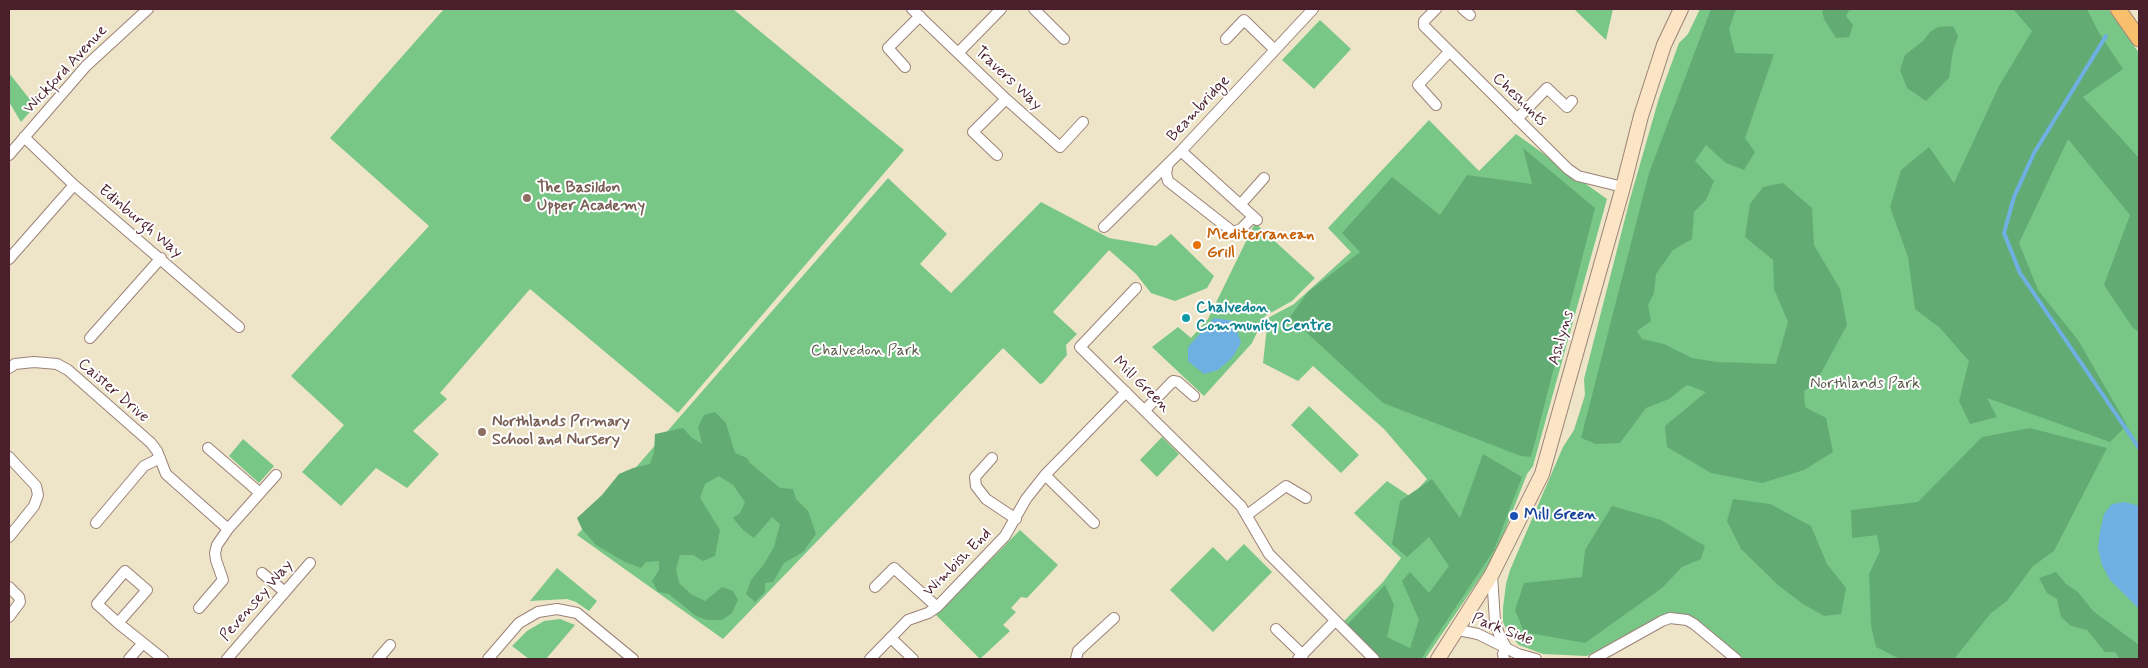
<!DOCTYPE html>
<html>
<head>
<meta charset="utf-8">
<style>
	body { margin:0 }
	#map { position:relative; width:2148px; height:668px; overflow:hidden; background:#eee4c7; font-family:Mynerve,sans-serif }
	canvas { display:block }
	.frame { position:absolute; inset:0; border:10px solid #4a1f2b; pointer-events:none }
</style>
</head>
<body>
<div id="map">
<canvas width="2148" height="668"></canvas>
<div class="frame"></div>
</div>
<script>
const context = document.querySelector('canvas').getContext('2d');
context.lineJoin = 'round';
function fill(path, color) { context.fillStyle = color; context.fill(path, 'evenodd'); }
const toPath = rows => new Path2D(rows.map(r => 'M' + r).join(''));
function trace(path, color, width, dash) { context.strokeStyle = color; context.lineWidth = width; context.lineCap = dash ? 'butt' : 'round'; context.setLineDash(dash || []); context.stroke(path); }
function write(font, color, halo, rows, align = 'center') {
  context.font = font + ' Mynerve,sans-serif'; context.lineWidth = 4; context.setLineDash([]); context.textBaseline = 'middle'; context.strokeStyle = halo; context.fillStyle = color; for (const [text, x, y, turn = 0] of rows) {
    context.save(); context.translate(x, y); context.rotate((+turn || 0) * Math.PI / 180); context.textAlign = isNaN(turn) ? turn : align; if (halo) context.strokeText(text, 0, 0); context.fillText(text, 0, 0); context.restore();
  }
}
fill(toPath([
	[444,9,733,9,904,150,678,413,530,289,440,393,447,399,413,431,439,454,407,488,376,468,341,506,302,472,344,425,291,376,429,226,330,138],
	[1574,9,1613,9,1606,40],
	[1700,9,2108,9,2139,53,2139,659,1744,659,1700,622,1688,615,1677,613,1665,614,1587,656,1543,654,1519,645,1508,633,1503,622,1503,608,1506,584,1510,570,1563,447,1574,430,1585,395,1584,379,1630,199,1659,98,1679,43,1688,34],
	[1320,20,1351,49,1314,89,1282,60],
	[9,73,35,106,21,122,9,102],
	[1429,120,1479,171,1516,134,1607,199,1533,466,1527,474,1496,554,1425,659,1379,659,1341,624,1383,582,1401,558,1354,513,1387,481,1411,497,1427,479,1384,429,1313,366,1298,381,1263,363,1268,318,1294,304,1351,252,1328,228],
	[888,178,947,234,920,264,951,293,1041,202,1109,238,1156,246,1171,234,1214,276,1207,288,1175,301,1151,293,1136,274,1109,250,1053,312,1077,334,1066,345,1067,355,1043,383,1040,384,1003,348,723,639,577,535],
	[1255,223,1315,278,1292,301,1265,316,1252,343,1204,396,1152,347,1178,327,1191,338,1208,319],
	[1309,406,1359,455,1341,473,1291,425],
	[1162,437,1179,454,1157,477,1140,460],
	[243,439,274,466,259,483,229,456],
	[1020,530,1058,565,1027,598,1021,597,1011,608,1016,612,1003,625,1010,631,980,659,936,615],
	[1244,544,1272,572,1213,632,1170,590,1213,547,1227,561],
	[557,568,597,601,589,611,576,602,567,599,530,601],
	[560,619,575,625,546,659,529,659,512,646,527,631,544,621]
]), '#78c787');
fill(toPath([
	[1711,9,1736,9,1729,29,1735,53,1774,54,1745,138,1755,152,1744,170,1726,163,1706,145,1695,161,1714,181,1706,200,1694,212,1692,239,1673,250,1656,274,1654,293,1648,305,1651,321,1637,331,1642,339,1664,344,1692,358,1717,362,1776,364,1788,322,1774,289,1773,260,1745,237,1750,204,1763,187,1783,183,1812,208,1814,245,1840,289,1847,325,1815,384,1804,391,1805,407,1826,418,1833,452,1804,470,1762,483,1711,473,1667,447,1665,426,1706,392,1687,385,1669,399,1646,408,1620,443,1596,444,1581,438,1649,173],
	[1822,9,1850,9,1846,16,1853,25,1849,37,1836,38,1824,19],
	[2013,9,2087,9,2099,33,2123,69,2083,97,2139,158,2139,332,2133,328,2104,285,2130,215,2068,139,2019,243,2038,290,2078,340,2127,425,2110,442,1987,398,1997,417,1970,424,1959,401,1969,361,1940,328,1915,309,1908,257,1890,207,1901,170,1929,147,1954,183,1999,86,2032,31],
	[1953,26,1958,36,1953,51,1949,78,1926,101,1907,88,1900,70,1905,55,1923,41,1930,32,1938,27],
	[1523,148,1595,208,1531,457,1521,456,1383,403,1290,317,1308,292,1360,252,1342,233,1392,177,1440,215,1467,175,1532,184],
	[715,412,726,423,735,453,747,458,750,463,780,488,793,489,796,499,808,511,816,534,803,552,784,563,773,582,765,583,765,592,755,602,746,594,751,580,764,564,774,547,780,524,772,517,754,538,743,530,733,518,740,513,745,502,733,485,719,476,705,484,700,498,720,530,715,556,703,561,693,555,680,555,676,569,679,583,691,594,705,601,722,587,733,591,738,600,732,613,722,620,707,620,696,616,669,594,658,592,652,581,659,570,659,561,646,562,641,568,625,562,596,545,582,529,577,518,602,495,619,474,633,468,650,464,654,452,655,434,683,428,691,437,702,444,698,427,704,415],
	[2030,428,2107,448,2054,551,2033,566,2007,601,1991,613,1954,659,1900,659,1876,647,1871,625,1869,574,1880,551,1877,535,1852,538,1851,510,1918,502,1982,437],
	[1483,454,1522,477,1494,550,1421,659,1380,659,1345,627,1385,585,1394,605,1387,637,1410,648,1419,620,1402,581,1410,572,1429,593,1449,566,1429,537,1407,557,1392,544,1400,501,1432,479,1460,518],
	[1733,499,1770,504,1811,526,1827,564,1846,588,1841,614,1824,616,1803,604,1778,585,1741,549,1727,521],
	[1612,506,1661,520,1705,546,1701,559,1682,567,1662,588,1585,643,1524,632,1515,610,1524,583,1582,577,1585,550],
	[2056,572,2066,584,2078,592,2093,611,2139,645,2139,659,2120,659,2115,652,2105,652,2087,630,2071,626,2061,617,2057,599,2047,593,2039,578]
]), '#62ac74');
fill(toPath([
	[1214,318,1234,321,1241,343,1232,358,1218,370,1204,374,1188,361,1188,347],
	[2125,502,2139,506,2139,609,2110,580,2102,565,2098,548,2100,531,2104,514,2112,504]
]), '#6eb0e2');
trace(toPath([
	[2106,36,2034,153,2014,197,2004,233,2020,273,2139,448]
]), '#6eb0e2', 4);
const street = toPath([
	[912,9,1006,99,1060,147,1083,122],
	[1034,9,1064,39],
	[1436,9,1424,21,1424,26,1568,169,1578,176,1623,187],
	[1463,9,1470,15],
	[1226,39,1244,20,1274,49],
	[958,53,1001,9],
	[905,67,888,48,920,16],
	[1436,105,1418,85,1449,52],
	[1517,119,1547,88,1567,107,1572,101],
	[24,137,74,185,239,327],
	[1181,151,1257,220],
	[9,155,86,66,148,9],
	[997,155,973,132,1006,99],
	[1168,164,1166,173,1168,181,1233,232,1241,229,1253,217],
	[1240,205,1264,178],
	[1104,227,1181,151,1313,9],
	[9,259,74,185],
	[1136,288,1080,347,1241,506,1269,554,1374,659],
	[90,338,161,258],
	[9,368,15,364,34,362,57,364,68,370,151,443,157,451,166,474,228,529],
	[1145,410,1173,381,1178,382,1194,396],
	[208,448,260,493],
	[9,457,36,486,38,495,34,506,9,537],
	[992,458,975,477,976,486,986,499,1016,519],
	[1045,475,1094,523],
	[1247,515,1286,486,1306,498],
	[96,523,144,466,160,458],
	[262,573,285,592],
	[1492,574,1495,622,1499,634,1506,647,1503,654,1504,659],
	[9,587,19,597,20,602,9,617],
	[875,587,894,568,937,607],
	[199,608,223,580,216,560,215,553,217,545,228,529,276,475],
	[118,623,147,590,125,571,97,604,118,623,163,659],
	[1276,629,1303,655],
	[1458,630,1478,634,1518,654,1536,659],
	[891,638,913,659],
	[129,659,143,643],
	[227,659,310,563],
	[378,659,390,645],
	[488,659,519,623,538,612,557,609,577,613,633,659],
	[870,659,908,620,928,613,937,607,1005,536,1026,499,1045,475,1126,392],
	[1076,659,1078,651,1114,618],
	[1298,659,1335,621],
	[1594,659,1662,621,1670,618,1687,620,1694,624,1736,659]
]);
const secondary = toPath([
	[1438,659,1492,574,1542,474,1623,187,1641,116,1664,45,1681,9]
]);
const primary = toPath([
	[2118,9,2139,39]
]);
trace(street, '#9c8279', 12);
trace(secondary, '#9c8279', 16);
trace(primary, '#9c8279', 17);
trace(street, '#fff', 10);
trace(secondary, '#fce5c4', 14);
trace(primary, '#f8bf6c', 15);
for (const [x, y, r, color] of [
	[527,198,5,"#8d6e63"],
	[1197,245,5,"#e8710a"],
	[1186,318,5,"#0f9aa8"],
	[482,432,5,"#8d6e63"],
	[1514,516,5,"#1a4fb4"]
]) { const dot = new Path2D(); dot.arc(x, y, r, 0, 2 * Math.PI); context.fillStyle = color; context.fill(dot); trace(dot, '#fff', 2); }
write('16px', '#4a1f2b', '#fff', [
	["Wickford Avenue",66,70,-47],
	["Travers Way",1008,79,43],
	["Cheshunts",1519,100,44],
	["Beambridge",1199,109,-47],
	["Edinburgh Way",140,222,40],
	["Ashlyns",1562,338,-74],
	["Mill Green",1141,385,44],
	["Caister Drive",113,391,41],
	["Wimbish End",958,563,-45],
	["Pevensey Way",257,601,-49],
	["Park Side",1502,630,21]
]);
write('bold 16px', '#785e54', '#fff', [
	["The Basildon",537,189],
	["Upper Academy",537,207],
	["Northlands Primary",492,423],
	["School and Nursery",492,441]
], 'left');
write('bold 16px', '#c56008', '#fff', [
	["Mediterranean",1207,236],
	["Grill",1207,254]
], 'left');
write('bold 16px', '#0d838f', '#fff', [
	["Chalvedon",1196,309],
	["Community Centre",1196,327]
], 'left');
write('16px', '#5a5a4b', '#fff', [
	["Chalvedon Park",865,352],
	["Northlands Park",1865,385]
]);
write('bold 16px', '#164399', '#fff', [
	["Mill Green",1524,516]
], 'left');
</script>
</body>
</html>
